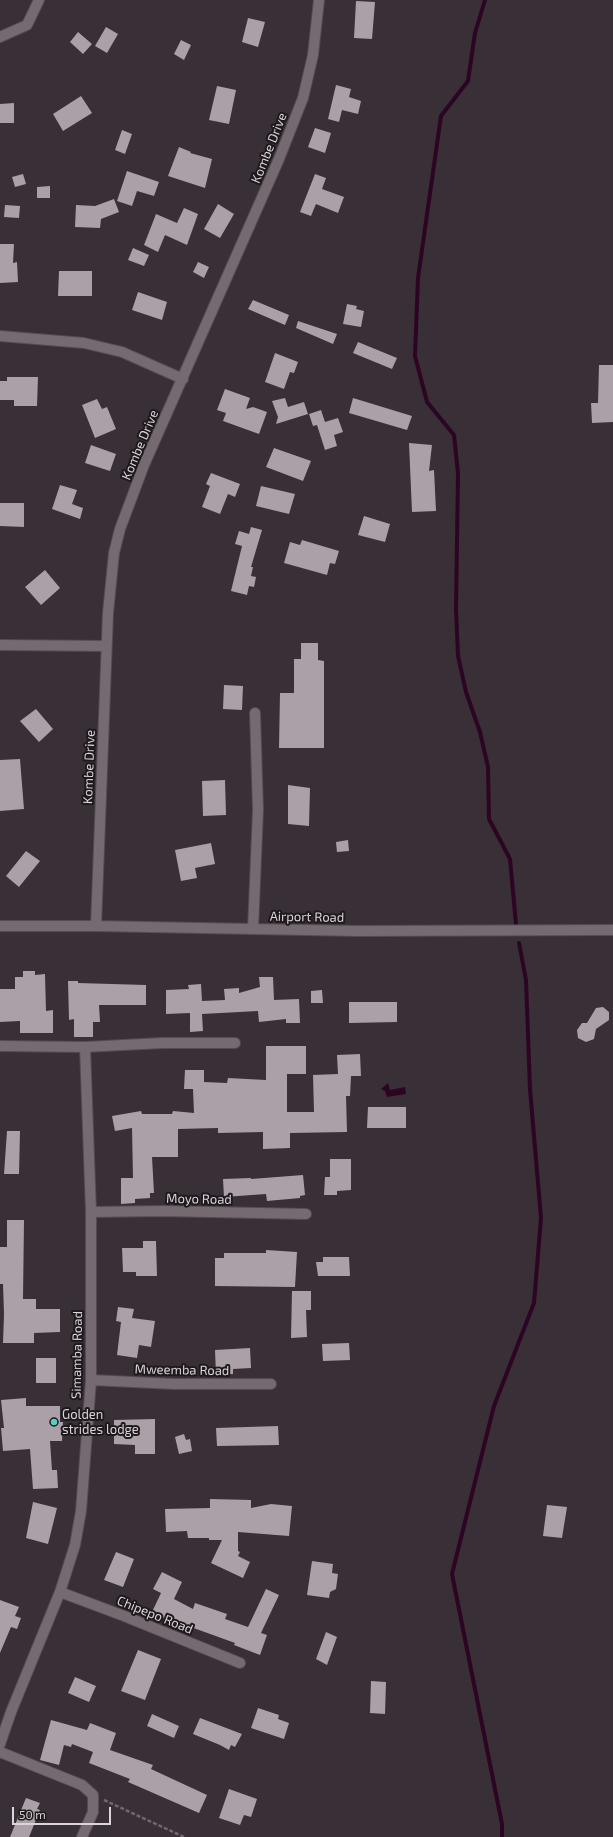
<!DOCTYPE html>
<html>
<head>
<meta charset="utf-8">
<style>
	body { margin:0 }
	#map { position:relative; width:613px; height:1837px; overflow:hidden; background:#392f36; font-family:"Exo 2",sans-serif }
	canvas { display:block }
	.scale { position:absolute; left:12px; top:1807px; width:99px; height:18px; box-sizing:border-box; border:2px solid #dbd4d9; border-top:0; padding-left:5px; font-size:12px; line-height:14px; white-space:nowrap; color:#dbd4d9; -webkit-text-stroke:3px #1e191c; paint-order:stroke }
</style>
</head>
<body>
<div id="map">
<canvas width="613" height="1837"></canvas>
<div class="scale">50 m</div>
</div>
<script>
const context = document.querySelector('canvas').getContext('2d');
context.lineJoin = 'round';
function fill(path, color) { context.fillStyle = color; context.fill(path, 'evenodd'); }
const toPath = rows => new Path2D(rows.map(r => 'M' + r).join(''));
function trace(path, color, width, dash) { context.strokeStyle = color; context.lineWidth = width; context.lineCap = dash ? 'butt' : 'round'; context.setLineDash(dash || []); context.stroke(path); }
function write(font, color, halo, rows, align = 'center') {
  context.font = font + ' "Exo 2",sans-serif'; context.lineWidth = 4; context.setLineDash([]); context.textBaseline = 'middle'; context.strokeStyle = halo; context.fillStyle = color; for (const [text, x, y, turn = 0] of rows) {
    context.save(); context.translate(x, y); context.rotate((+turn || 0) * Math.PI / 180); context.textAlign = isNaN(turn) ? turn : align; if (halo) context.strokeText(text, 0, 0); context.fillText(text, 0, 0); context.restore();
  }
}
fill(toPath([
	[388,1083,390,1090,405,1087,406,1094,387,1097,385,1091,381,1089]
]), '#2d0524');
trace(toPath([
	[485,0,475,33,468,81,441,116,418,278,415,356,427,402,454,435,458,473,456,609,458,656,466,692,480,732,488,767,489,819,510,859,516,924],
	[502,1837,502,1824,452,1574,494,1406,534,1303,541,1218,530,1089,526,980,519,943]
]), '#2d0524', 4);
fill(toPath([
	[356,1,375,2,372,39,354,38],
	[248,18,265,22,258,47,242,42],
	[106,27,118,34,107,53,95,46],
	[78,32,92,44,83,54,70,42],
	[181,40,191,45,184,60,174,54],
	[336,85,351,89,349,97,361,101,358,114,342,110,339,122,328,119],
	[217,86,236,90,229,124,209,120],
	[81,96,92,113,63,131,53,114],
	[14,103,14,123,0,123,0,104],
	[315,128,331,133,325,153,308,147],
	[122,130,132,134,125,154,115,150],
	[179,147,191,152,190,153,212,159,205,188,168,176],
	[127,171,159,182,154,196,137,191,132,206,117,201],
	[23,174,26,184,15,187,12,177],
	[315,174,326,178,322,189,344,197,338,213,316,204,311,216,300,212],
	[50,186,50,198,37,198,37,187],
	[114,199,119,212,101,219,100,228,75,227,76,205,95,206],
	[218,204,234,214,220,238,204,229],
	[5,205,20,206,19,218,4,217],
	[184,208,198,214,187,245,165,235,158,252,144,245,156,214,177,223],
	[0,244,14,244,13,263,17,262,18,282,0,283],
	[133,248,149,255,144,266,128,260],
	[198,262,209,267,204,278,193,272],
	[59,271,92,271,92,296,58,296],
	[138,292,167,302,162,320,132,310],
	[253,300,289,315,285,325,248,309],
	[347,304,357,306,356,309,364,311,361,327,343,324],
	[298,321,337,334,333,344,296,328],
	[358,342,397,358,392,369,353,353],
	[275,353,298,362,294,373,290,372,284,389,265,382],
	[599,365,613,365,613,422,592,423,591,403,598,403],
	[7,377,38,377,37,406,14,406,14,400,0,400,0,381,7,381],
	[225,389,250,398,246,409,253,407,267,412,259,434,223,421,226,413,217,410],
	[285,398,288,407,304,402,308,414,276,424,278,417,272,401],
	[353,398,412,416,407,430,349,413],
	[97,399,102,409,107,407,116,429,95,438,82,405],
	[321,410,325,422,338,418,343,432,334,435,337,446,325,450,317,425,313,426,309,414],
	[409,443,432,445,429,471,434,470,436,511,412,512],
	[91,445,116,454,110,471,85,463],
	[274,448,311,461,303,481,266,467],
	[211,473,240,484,235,497,228,494,220,514,202,507,210,486,206,484],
	[60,485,77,490,72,504,83,508,80,519,52,509],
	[261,486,295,494,289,514,256,506],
	[0,503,24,503,24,527,0,526],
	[364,516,390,524,385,542,358,535],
	[251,527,262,530,251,567,253,567,251,576,256,577,254,587,249,586,247,595,231,591,242,546,235,544,239,531,249,534],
	[302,540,339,551,335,564,330,563,327,575,284,563,290,542,300,545],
	[45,570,60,588,41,605,25,587],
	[301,643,318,643,318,660,324,661,324,748,279,748,280,693,294,693,294,659,301,659],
	[224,685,243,686,242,710,223,709],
	[36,709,53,729,39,742,20,721],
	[20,759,24,809,0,811,0,760],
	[225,780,226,815,203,816,202,781],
	[288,785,310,788,309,826,288,824],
	[348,840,349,851,337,852,336,842],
	[211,843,215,864,195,868,197,878,181,881,175,850],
	[26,851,40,861,19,887,6,876],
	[23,971,35,971,35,975,45,974,46,1011,53,1010,53,1033,20,1033,20,1021,0,1022,0,989,15,989,15,977,23,977],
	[259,977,273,977,274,1000,299,999,300,1023,286,1023,286,1019,259,1022,258,1011,202,1014,203,1031,190,1032,190,1013,166,1014,166,990,189,989,188,985,201,984,202,1001,225,1000,224,989,239,988,239,993,260,987],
	[68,981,78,981,78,983,146,985,146,1005,99,1005,100,1022,93,1022,93,1037,74,1037,74,1019,69,1020],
	[322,990,323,1003,311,1003,311,991],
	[349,1002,397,1002,397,1022,349,1023],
	[603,1007,609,1012,609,1020,596,1029,594,1039,586,1042,578,1038,577,1030,582,1023,587,1023,596,1008],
	[266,1046,306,1046,306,1074,287,1074,287,1112,314,1112,313,1075,338,1074,337,1055,360,1054,361,1076,351,1076,350,1096,346,1096,347,1132,290,1133,290,1148,263,1149,263,1132,218,1133,218,1128,178,1129,178,1157,152,1157,154,1193,150,1193,150,1198,135,1199,135,1203,121,1204,121,1178,133,1178,132,1128,115,1131,112,1116,141,1111,142,1114,172,1114,173,1111,194,1113,193,1089,184,1089,185,1070,204,1070,204,1082,227,1083,228,1078,266,1080],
	[368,1107,406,1107,406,1128,367,1128],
	[7,1131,20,1131,19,1174,4,1174],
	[330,1159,351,1159,351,1190,337,1191,337,1195,324,1195,325,1177,330,1177],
	[303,1175,305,1195,300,1196,300,1198,267,1201,266,1194,224,1197,223,1179,251,1178,251,1179],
	[7,1220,24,1220,23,1299,36,1299,36,1309,60,1309,60,1332,34,1333,34,1343,3,1343,4,1314,3,1284,0,1284,0,1247,7,1247],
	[143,1241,156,1241,157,1276,136,1276,136,1272,123,1272,122,1248,143,1248],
	[266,1250,297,1252,295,1287,215,1286,215,1258,224,1258,224,1253,266,1253],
	[323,1257,349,1257,350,1276,318,1276,316,1262,323,1262],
	[292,1291,311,1291,311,1310,306,1310,307,1337,291,1338],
	[118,1307,134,1309,132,1318,155,1321,151,1347,139,1345,137,1358,117,1355,121,1322,116,1321],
	[349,1343,350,1360,323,1361,322,1344],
	[250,1348,251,1368,233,1369,233,1374,216,1375,215,1350],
	[36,1358,56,1358,56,1383,36,1383],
	[26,1398,26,1406,60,1406,60,1422,63,1422,62,1441,50,1441,52,1470,57,1470,58,1488,33,1489,30,1449,3,1451,1,1428,4,1428,1,1400],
	[155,1419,155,1454,135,1454,135,1445,114,1444,114,1420],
	[278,1426,279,1445,217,1446,216,1428],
	[184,1434,186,1440,190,1439,192,1451,179,1454,175,1437],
	[210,1499,251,1500,251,1508,271,1504,292,1506,289,1536,238,1532,238,1551,240,1552,238,1556,250,1562,243,1578,211,1563,222,1540,209,1540,209,1538,188,1538,187,1531,166,1532,165,1509,210,1508],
	[33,1502,57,1508,48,1544,26,1538],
	[547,1505,567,1507,562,1538,543,1536],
	[116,1552,134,1559,123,1587,104,1580],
	[312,1561,333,1564,332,1573,338,1574,336,1589,330,1592,329,1598,307,1595],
	[162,1572,182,1582,174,1599,193,1609,195,1603,227,1614,225,1619,248,1627,266,1589,279,1595,261,1633,267,1635,260,1655,234,1645,235,1643,177,1622,176,1624,152,1612,161,1593,153,1589],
	[0,1600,19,1607,15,1616,21,1618,17,1629,11,1627,0,1653],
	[326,1632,337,1637,327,1665,316,1659],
	[138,1650,161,1659,145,1700,121,1691],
	[75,1677,96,1686,89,1702,68,1693],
	[371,1681,386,1682,385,1714,370,1713],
	[258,1708,279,1715,278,1719,289,1723,284,1739,251,1728],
	[152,1714,179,1726,174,1738,147,1726],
	[200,1718,242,1734,235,1747,231,1745,229,1750,220,1745,193,1734],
	[51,1720,87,1730,90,1723,116,1733,110,1750,153,1765,151,1769,207,1795,199,1813,128,1782,130,1779,89,1763,93,1752,72,1744,71,1747,64,1745,59,1765,40,1760],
	[229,1789,257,1799,251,1817,244,1815,240,1825,219,1818],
	[26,1798,40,1803,37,1809,40,1810,29,1837,10,1837]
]), '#aca0a8');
const minor = toPath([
	[0,37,27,25,39,0],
	[0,336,84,343,122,352,183,379],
	[0,645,106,646],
	[0,926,96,926,358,931,613,930],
	[96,926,108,613,114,553,120,529,144,465,279,159,303,98,313,55,319,0],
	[253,929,258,810,255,713],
	[0,1046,85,1047,162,1043,235,1043],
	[91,1212,162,1211,306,1214],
	[91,1380,174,1384,271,1384],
	[60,1592,124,1616,240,1663],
	[0,1744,11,1712,60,1592,75,1545,81,1511,91,1380,91,1212,85,1047],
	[0,1752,82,1785,93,1795,93,1812,82,1837]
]);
trace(minor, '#544c52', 12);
trace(toPath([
	[104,1800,184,1837]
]), '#70676d', 2.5, [4, 2]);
trace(minor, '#756a71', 10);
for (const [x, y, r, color] of [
	[54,1422,4,"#55cec4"]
]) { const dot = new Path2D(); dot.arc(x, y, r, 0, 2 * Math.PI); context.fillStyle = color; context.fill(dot); trace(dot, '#1e191c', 1.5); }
write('13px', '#dbd4d9', '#1e191c', [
	["Kombe Drive",269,148,-68],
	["Kombe Drive",140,445,-67],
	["Kombe Drive",89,767,-88],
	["Airport Road",307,917,1],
	["Moyo Road",199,1199,1],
	["Simamba Road",77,1355,-89],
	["Mweemba Road",182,1370,1],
	["Chipepo Road",155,1615,22]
]);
write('13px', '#dbd4d9', '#1e191c', [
	["Golden",62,1415],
	["strides lodge",62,1430]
], 'left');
</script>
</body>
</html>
